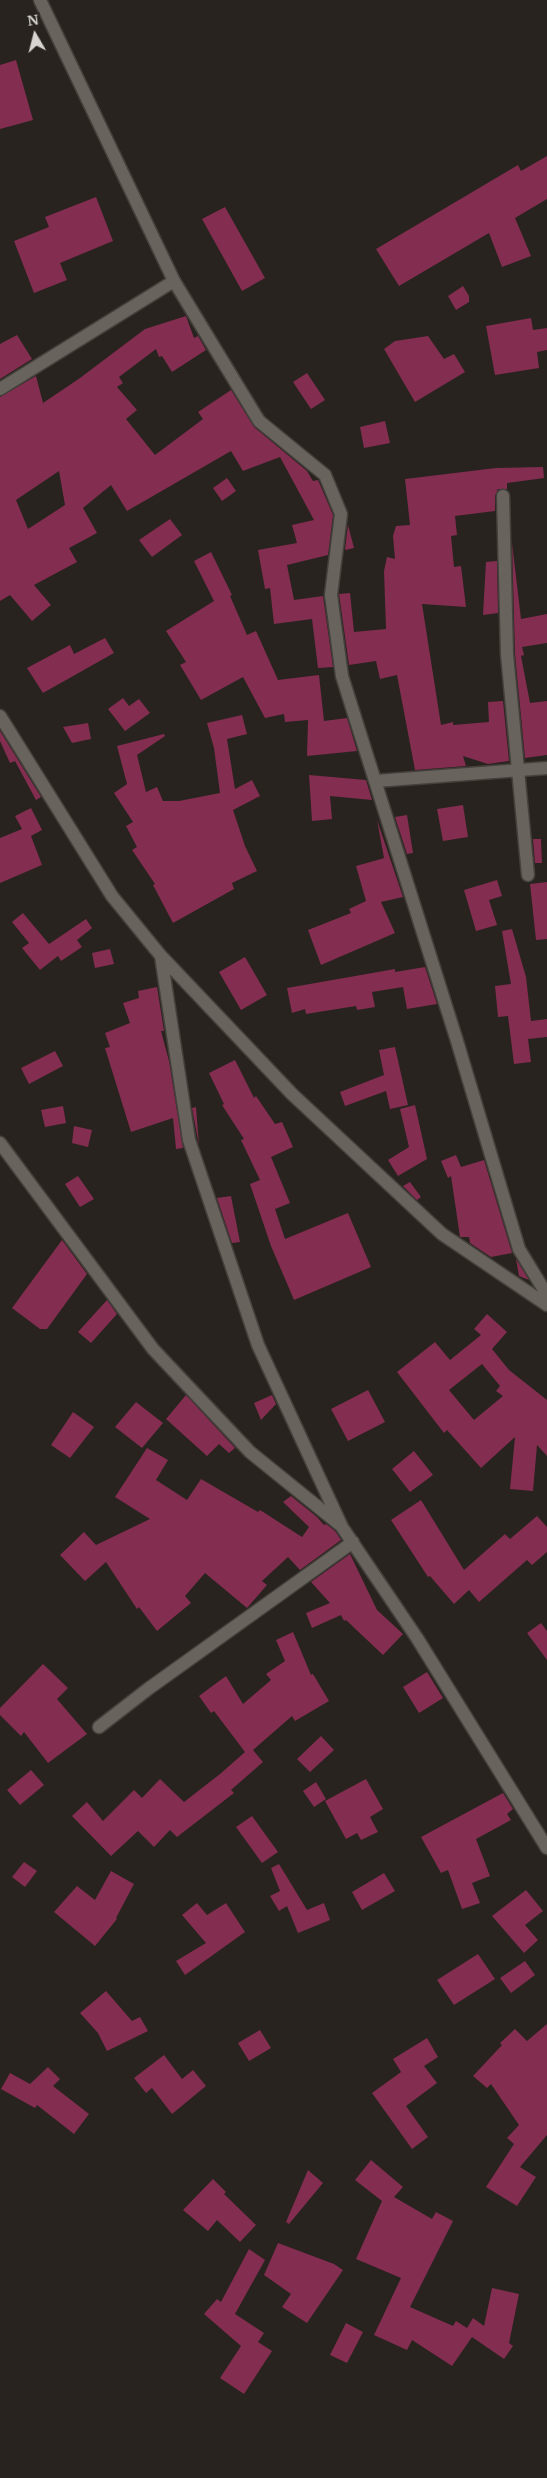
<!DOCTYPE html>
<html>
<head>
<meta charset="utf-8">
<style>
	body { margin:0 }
	#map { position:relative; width:547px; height:2478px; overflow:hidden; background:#28231e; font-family:Merriweather,serif }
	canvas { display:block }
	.north { position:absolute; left:10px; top:10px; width:50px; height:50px; -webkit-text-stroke:4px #28231e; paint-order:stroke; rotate:352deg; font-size:14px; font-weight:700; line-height:20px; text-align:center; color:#d7d4d1 }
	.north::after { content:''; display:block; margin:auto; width:18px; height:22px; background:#d7d4d1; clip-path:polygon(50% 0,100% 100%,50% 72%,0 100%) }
</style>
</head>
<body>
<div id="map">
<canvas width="547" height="2478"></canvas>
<div class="north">N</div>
</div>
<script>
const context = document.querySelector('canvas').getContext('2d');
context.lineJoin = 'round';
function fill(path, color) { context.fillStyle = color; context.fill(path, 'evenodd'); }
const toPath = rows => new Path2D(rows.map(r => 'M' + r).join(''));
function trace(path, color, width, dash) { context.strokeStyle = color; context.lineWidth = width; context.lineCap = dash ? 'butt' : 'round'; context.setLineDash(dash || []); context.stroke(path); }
fill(toPath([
	[16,60,33,120,0,129,0,65],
	[547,156,547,199,515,218,531,256,502,267,489,233,399,286,376,249,518,165,521,171],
	[96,197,113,241,60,263,67,280,34,293,14,241,49,227,45,217],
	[225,207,265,278,242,291,202,219],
	[463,286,469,296,469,302,456,310,448,296],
	[186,316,194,338,198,336,206,350,172,372,162,356,159,357,156,349,119,377,123,383,117,387,137,410,126,419,155,455,203,419,198,412,231,390,254,427,307,471,313,481,318,480,333,515,328,555,287,565,294,600,323,596,333,667,318,668,312,619,274,624,270,588,265,589,258,550,297,543,292,525,314,520,280,457,243,471,231,451,127,511,111,485,83,508,97,533,69,548,77,562,34,585,51,605,32,621,10,595,0,601,0,397,36,376,43,403,80,378,145,329],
	[59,471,65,505,28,529,16,500],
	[531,318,533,330,547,328,547,350,537,352,539,368,495,375,486,326],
	[17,335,32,359,0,379,0,344],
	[428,336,444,359,454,354,465,372,415,402,384,349,395,341],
	[307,373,325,400,311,409,293,382],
	[385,421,390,443,364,448,360,427],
	[543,467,544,478,507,483,507,489,498,489,495,496,495,511,455,516,457,535,451,536,454,567,461,566,466,607,422,604,441,725,453,722,453,725,489,722,488,702,503,701,509,761,488,764,463,756,466,766,415,770,397,675,380,679,376,661,349,665,339,594,350,593,354,632,386,629,384,571,387,557,395,559,393,536,396,526,410,525,405,479,496,468],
	[227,478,236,491,222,501,213,488],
	[170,519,182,535,152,557,139,540],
	[348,525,354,548,345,550],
	[512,543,521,619,547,614,547,643,522,647,524,655,521,656,530,703,547,701,547,755,525,758,515,654],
	[211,552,232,595,230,596,247,635,256,631,278,680,319,675,324,721,347,718,357,751,307,756,308,720,285,722,284,714,265,718,243,677,201,700,180,665,186,662,166,631,214,601,194,561],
	[497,561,498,613,483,615,486,562],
	[105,638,114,653,43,693,27,668,70,645,74,654],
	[123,698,129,706,139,699,150,713,125,731,108,709],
	[242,715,247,734,227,739,235,789,252,780,260,796,233,810,245,846,257,871,232,883,234,889,173,923,153,885,155,884,132,850,137,847,126,826,133,822,114,793,127,784,117,746,164,734,165,736,137,755,146,792,157,787,163,801,179,801,220,793,214,748,207,723],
	[88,723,91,739,72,743,63,727],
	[0,731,41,797,36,800,15,761,10,763,0,741],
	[309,775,366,780,372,800,330,796,332,819,312,821],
	[463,805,468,837,443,841,437,809],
	[31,808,42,830,31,836,42,865,0,883,0,838,22,829,15,816],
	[407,815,413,853,407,854,395,817],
	[377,820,403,897,381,902,395,933,321,965,308,930,351,913,349,909,366,901,356,866,388,857,384,858],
	[533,839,541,839,542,863,535,863],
	[497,880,502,896,489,900,497,925,476,931,464,890],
	[547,882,547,939,536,940,530,884],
	[23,913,49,944,86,919,92,928,77,940,82,947,61,961,58,956,40,970,22,948,29,943,12,922],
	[512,929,526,977,531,1021,547,1019,547,1037,528,1039,531,1062,514,1064,508,1016,498,1017,495,986,511,984,502,931],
	[110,949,114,964,95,968,92,953],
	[245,957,267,995,241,1010,219,972],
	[425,967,437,1004,407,1009,403,987,372,992,375,1007,357,1010,356,1006,306,1014,305,1009,292,1013,287,988,395,969,395,972],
	[157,987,164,1031,161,1031,169,1061,183,1148,176,1149,173,1118,131,1132,105,1048,110,1047,105,1033,130,1023,123,1003,139,998,138,991],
	[395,1047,408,1105,390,1109,386,1091,345,1106,340,1092,384,1075,379,1050],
	[55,1051,63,1066,29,1084,21,1068],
	[235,1060,254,1098,256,1096,275,1124,282,1122,293,1147,271,1157,290,1203,275,1209,285,1239,348,1213,371,1267,294,1300,271,1246,250,1184,260,1180,241,1140,244,1139,222,1105,224,1104,209,1073],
	[415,1105,427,1159,398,1176,388,1160,409,1147,400,1109],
	[63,1106,66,1123,45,1127,41,1110],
	[196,1107,199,1145,192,1108],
	[74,1126,92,1130,88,1147,72,1143],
	[456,1155,461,1167,484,1160,512,1253,491,1257,470,1243,469,1237,460,1237,451,1176,448,1178,441,1161],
	[78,1176,94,1199,80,1207,65,1184],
	[410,1182,421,1197,417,1200,403,1186],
	[231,1196,240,1242,232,1243,217,1198],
	[62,1240,87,1274,47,1329,40,1329,12,1308],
	[516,1259,529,1280,519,1276],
	[107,1300,117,1314,91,1343,78,1332],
	[487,1314,507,1332,492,1349,509,1370,547,1400,547,1456,537,1445,533,1491,510,1489,515,1437,481,1468,447,1430,444,1433,397,1372,435,1342,450,1360,481,1335,474,1329],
	[482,1364,500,1386,496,1391,503,1396,474,1420,449,1390],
	[368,1390,385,1422,348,1441,331,1409],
	[186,1395,235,1448,229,1453,219,1444,207,1456,166,1419],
	[272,1395,276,1404,261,1420,254,1403],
	[136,1402,163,1423,142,1448,115,1427],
	[73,1412,94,1427,70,1458,51,1445],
	[147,1448,168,1460,156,1480,187,1500,201,1479,258,1512,260,1510,302,1537,309,1527,283,1502,291,1496,317,1517,324,1525,326,1524,335,1531,341,1540,300,1570,288,1557,262,1581,267,1585,247,1608,205,1573,185,1596,191,1603,157,1631,139,1607,137,1609,106,1562,85,1581,60,1555,84,1532,96,1545,150,1519,115,1497],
	[414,1451,433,1475,410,1492,392,1469],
	[421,1500,464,1570,505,1534,510,1539,537,1516,547,1527,547,1552,532,1565,527,1560,479,1602,469,1590,454,1604,430,1576,428,1577,391,1520],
	[350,1554,377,1610,403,1634,383,1655,346,1620,344,1621,341,1615,312,1628,306,1613,330,1603,311,1582],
	[541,1623,547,1631,547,1660,527,1633],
	[293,1632,311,1675,313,1674,329,1701,295,1721,292,1716,253,1750,263,1762,231,1790,234,1793,177,1837,170,1830,154,1847,138,1831,111,1856,72,1816,87,1802,103,1821,134,1790,142,1798,160,1779,184,1802,220,1774,245,1752,214,1711,211,1713,199,1696,226,1676,243,1704,271,1680,266,1674,285,1661,276,1640],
	[43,1664,68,1688,57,1699,87,1734,48,1763,24,1732,21,1736,0,1715,0,1708],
	[427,1672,443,1698,419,1713,403,1687],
	[321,1736,334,1750,310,1772,297,1759],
	[31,1770,44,1785,20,1805,7,1790],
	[366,1779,383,1809,370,1817,378,1832,361,1840,357,1833,346,1839,325,1801],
	[316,1782,326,1799,314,1807,303,1791],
	[503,1793,513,1809,507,1814,511,1820,476,1839,490,1876,472,1883,480,1903,462,1909,448,1870,441,1873,421,1837],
	[252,1816,278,1852,262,1863,236,1827],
	[24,1862,37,1871,25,1887,12,1877],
	[279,1864,307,1910,324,1903,330,1920,298,1933,287,1906,279,1911,270,1896,280,1891,271,1868],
	[111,1871,134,1884,116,1918,117,1919,95,1946,54,1912,77,1886,95,1900],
	[384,1873,395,1891,362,1910,352,1892],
	[526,1890,543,1911,525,1925,538,1940,524,1953,492,1916],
	[197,1903,207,1915,226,1903,245,1932,185,1975,176,1961,206,1943,182,1915],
	[478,1954,495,1979,454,2005,437,1980],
	[525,1961,535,1975,511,1993,500,1978],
	[106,1991,132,2021,140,2017,148,2031,107,2051,98,2033,80,2013],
	[547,2024,547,2135,520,2167,536,2177,517,2206,486,2187,514,2144,507,2138,519,2125,491,2084,487,2088,473,2076,502,2045,500,2043,515,2029,527,2041],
	[260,2030,271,2048,249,2061,238,2043],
	[427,2038,438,2057,424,2066,437,2083,406,2106,428,2137,412,2149,372,2093,401,2072,393,2059],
	[164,2055,182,2079,193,2070,206,2086,172,2114,152,2088,146,2093,134,2078],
	[48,2067,60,2079,53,2086,89,2114,74,2134,37,2105,35,2108,1,2089,10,2073,30,2084],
	[371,2160,403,2187,394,2197,432,2219,436,2212,453,2221,410,2307,453,2326,456,2321,467,2328,473,2318,484,2326,492,2288,519,2294,509,2343,513,2346,504,2359,472,2337,452,2366,412,2340,407,2350,374,2335,401,2278,356,2259,382,2201,355,2180],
	[308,2170,323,2183,289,2224,286,2222],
	[213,2179,226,2192,224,2194,256,2225,240,2242,217,2220,208,2231,183,2210],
	[278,2243,334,2264,343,2270,307,2323,282,2307,291,2294,264,2275],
	[249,2249,265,2260,235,2314,264,2333,258,2342,272,2351,244,2394,220,2378,241,2346,204,2314,217,2299,221,2302],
	[346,2323,363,2332,347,2363,330,2355]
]), '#832d50');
const street = toPath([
	[40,0,174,281,259,421,325,475,341,514,331,595,342,676,457,1041,519,1249,547,1295],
	[0,389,174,281],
	[503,496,507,654,528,875],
	[0,716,112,896,161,956,189,1140,258,1345,342,1527,417,1638,547,1848],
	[376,781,547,768],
	[161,956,292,1094,442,1234,547,1305],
	[0,1143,153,1349,250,1452,339,1524],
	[99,1727,148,1689,353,1542]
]);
trace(street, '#44403c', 15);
trace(street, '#68635c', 12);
</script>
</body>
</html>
